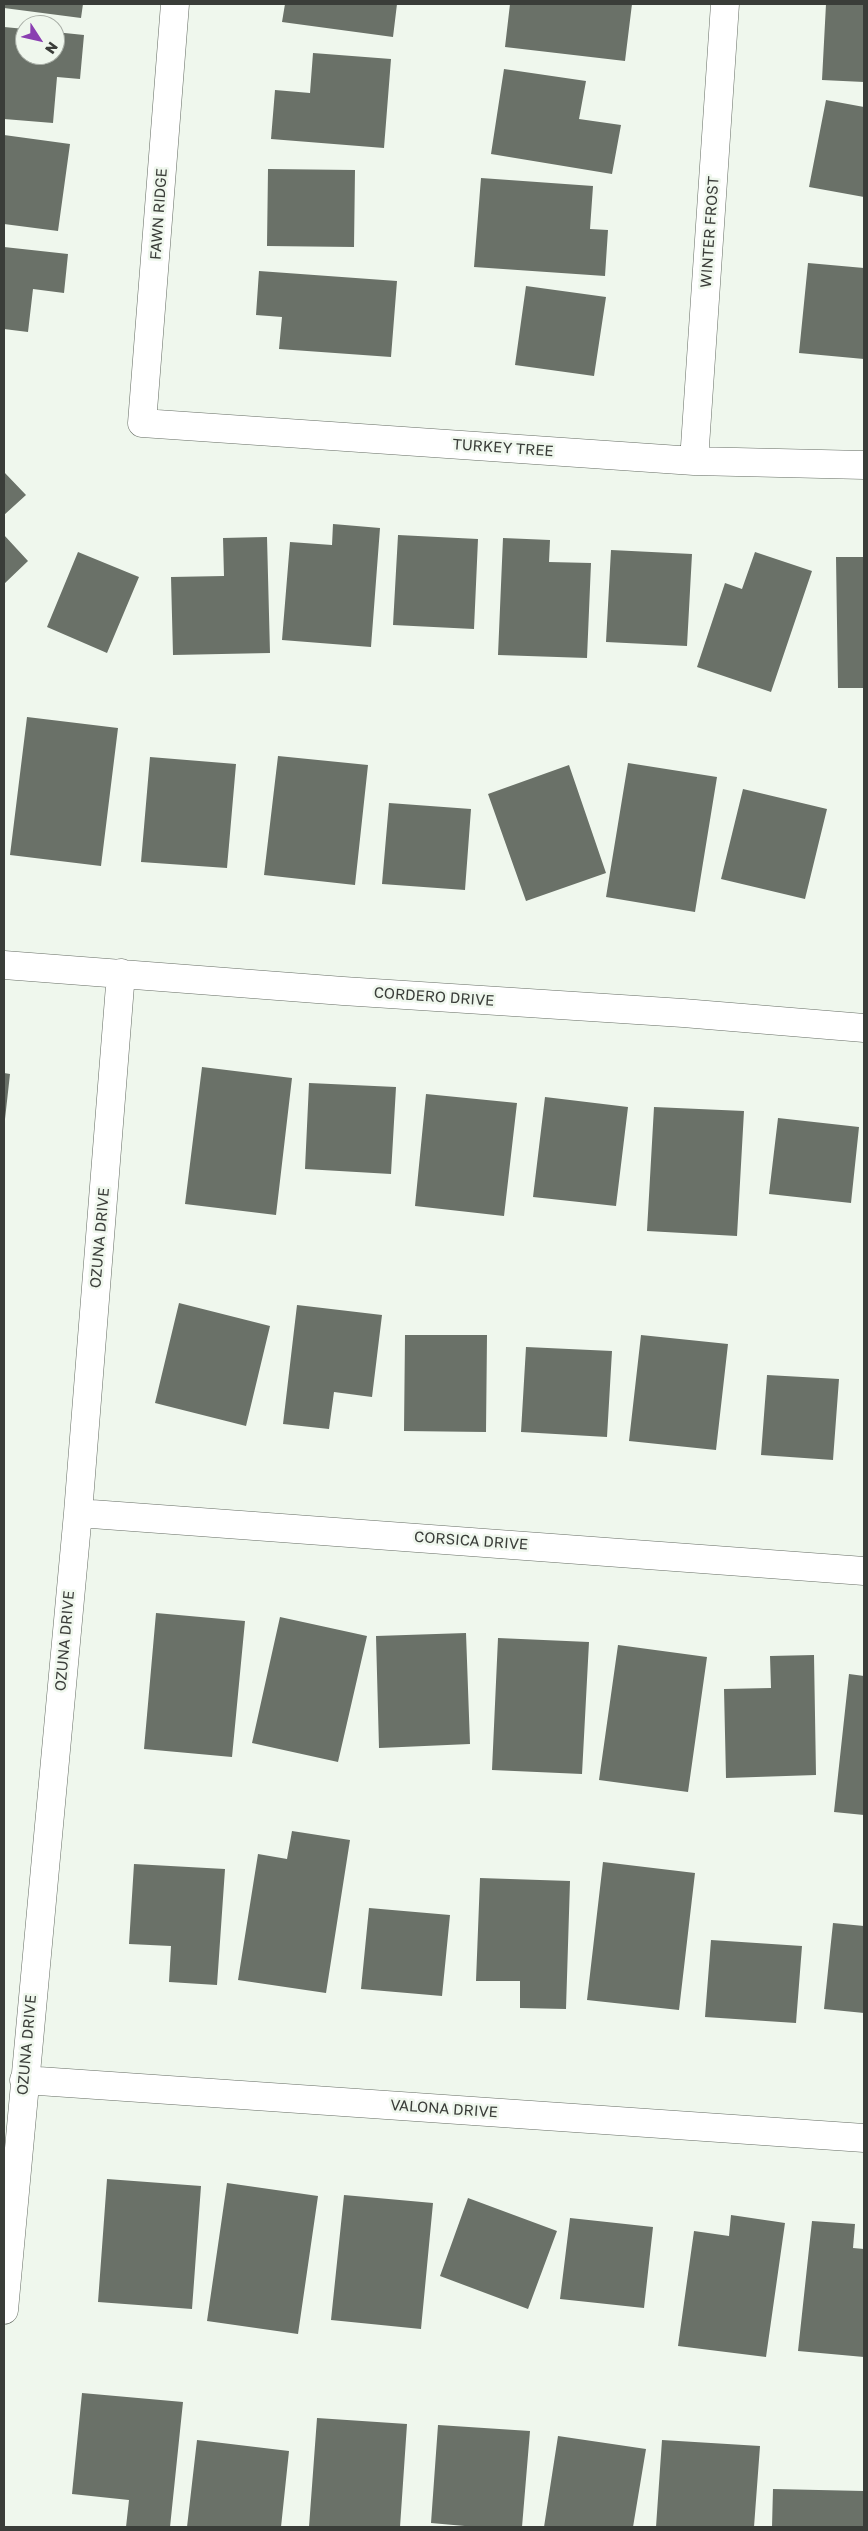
<!DOCTYPE html>
<html>
<head>
<meta charset="utf-8">
<style>
	body { margin:0 }
	#map { position:relative; width:868px; height:2531px; overflow:hidden; background:#eff7ed; font-family:"Golos Text",sans-serif }
	canvas { display:block }
	.frame { position:absolute; inset:0; border:5px solid #3a3d39; pointer-events:none }
	.north { position:absolute; left:15px; top:15px; width:50px; height:50px; box-sizing:border-box; background:#eff7ed; border:1px solid #a7ada5; border-radius:50%; rotate:125deg; font-size:14px; font-weight:700; line-height:20px; text-align:center; color:#3a3d39 }
	.north::after { content:''; display:block; margin:auto; width:18px; height:22px; background:#8a3fb1; clip-path:polygon(50% 0,100% 100%,50% 72%,0 100%) }
</style>
</head>
<body>
<div id="map">
<canvas width="868" height="2531"></canvas>
<div class="frame"></div>
<div class="north">N</div>
</div>
<script>
const context = document.querySelector('canvas').getContext('2d');
context.lineJoin = 'round';
function fill(path, color) { context.fillStyle = color; context.fill(path, 'evenodd'); }
const toPath = rows => new Path2D(rows.map(r => 'M' + r).join(''));
function trace(path, color, width, dash) { context.strokeStyle = color; context.lineWidth = width; context.lineCap = dash ? 'butt' : 'round'; context.setLineDash(dash || []); context.stroke(path); }
function write(font, color, halo, rows, align = 'center') {
  context.font = font + ' "Golos Text",sans-serif'; context.lineWidth = 5; context.setLineDash([]); context.textBaseline = 'middle'; context.strokeStyle = halo; context.fillStyle = color; for (const [text, x, y, turn = 0] of rows) {
    context.save(); context.translate(x, y); context.rotate((+turn || 0) * Math.PI / 180); context.textAlign = isNaN(turn) ? turn : align; if (halo) context.strokeText(text, 0, 0); context.fillText(text, 0, 0); context.restore();
  }
}
fill(toPath([
	[4,4,83,4,81,18,4,8],
	[285,4,397,4,393,37,282,22],
	[510,4,632,4,625,61,505,47],
	[826,4,864,5,864,82,822,80],
	[4,27,25,29,25,55,55,55,55,32,84,35,80,79,57,77,53,123,4,119],
	[313,53,391,59,384,148,271,139,275,90,310,93],
	[504,69,586,81,579,119,621,125,612,174,491,154],
	[826,100,864,107,864,197,809,187],
	[4,135,70,144,58,231,4,224],
	[268,169,355,170,354,247,267,246],
	[481,178,593,186,590,229,608,230,605,276,474,267],
	[4,247,68,254,64,293,33,289,28,332,4,329],
	[808,263,864,268,864,359,799,353],
	[259,271,397,281,391,357,279,349,282,317,256,315],
	[526,286,606,297,594,376,515,365],
	[4,472,26,495,4,515],
	[333,524,380,528,371,647,282,640,290,542,332,545],
	[4,535,28,561,4,584],
	[398,535,478,539,474,629,393,625],
	[267,537,270,653,173,655,171,577,224,576,223,538],
	[503,538,550,540,549,562,591,563,587,658,498,655],
	[611,550,692,554,687,646,606,642],
	[78,552,139,577,107,653,47,627],
	[755,552,812,571,771,692,697,667,725,583,742,589],
	[836,557,864,557,864,688,838,688],
	[27,717,118,728,101,866,10,855],
	[278,756,368,765,355,885,264,875],
	[150,757,236,764,227,868,141,862],
	[628,763,717,777,695,912,606,897],
	[569,765,606,873,526,901,488,794],
	[743,789,827,809,805,899,721,879],
	[389,803,471,809,465,890,382,884],
	[202,1067,292,1078,276,1215,185,1204],
	[4,1073,10,1074,5,1119,4,1119],
	[309,1083,396,1087,391,1174,305,1169],
	[426,1094,517,1103,504,1216,415,1206],
	[545,1097,628,1107,616,1206,533,1197],
	[654,1107,744,1111,737,1236,647,1231],
	[778,1118,859,1127,851,1203,769,1194],
	[179,1303,270,1326,246,1426,155,1403],
	[297,1305,382,1315,372,1397,334,1392,329,1429,283,1424],
	[405,1335,487,1335,486,1432,404,1431],
	[641,1335,728,1344,716,1450,629,1441],
	[526,1347,612,1351,607,1437,521,1432],
	[767,1375,839,1379,833,1460,761,1455],
	[156,1613,245,1621,232,1757,144,1749],
	[280,1617,367,1636,338,1762,252,1743],
	[466,1633,470,1744,379,1748,376,1636],
	[498,1638,589,1642,582,1774,492,1770],
	[618,1645,707,1657,688,1792,599,1780],
	[814,1655,816,1775,726,1778,724,1689,771,1688,770,1656],
	[849,1674,864,1676,864,1815,834,1812],
	[292,1831,350,1840,326,1993,238,1980,258,1854,287,1859],
	[603,1862,695,1873,679,2010,587,2000],
	[134,1864,225,1869,217,1985,169,1982,171,1946,129,1944],
	[480,1878,570,1881,566,2009,520,2008,520,1981,476,1981],
	[369,1908,450,1915,442,1996,361,1989],
	[833,1923,864,1926,864,2013,824,2009],
	[711,1940,802,1946,796,2023,705,2017],
	[107,2179,201,2186,192,2309,98,2302],
	[227,2183,318,2196,298,2334,207,2321],
	[344,2195,433,2203,421,2329,331,2320],
	[468,2198,557,2231,528,2309,440,2276],
	[731,2215,785,2223,766,2357,678,2346,694,2231,729,2236],
	[570,2218,653,2227,644,2308,560,2299],
	[812,2221,855,2224,853,2248,864,2249,864,2357,798,2351],
	[82,2393,183,2402,170,2527,126,2527,129,2500,72,2494],
	[317,2418,407,2424,400,2527,309,2527],
	[438,2425,530,2431,522,2527,476,2527,431,2523],
	[558,2436,646,2449,633,2527,544,2527],
	[197,2440,289,2451,281,2527,187,2527],
	[662,2440,760,2446,754,2527,656,2527],
	[773,2489,864,2491,864,2527,772,2527]
]), '#6a7168');
const minor = toPath([
	[175,4,142,423,694,461,864,465],
	[694,461,725,4],
	[4,965,343,991,683,1013,864,1028],
	[78,1513,864,1571],
	[24,2080,864,2138],
	[4,2310,78,1513,121,973]
]);
trace(minor, '#666d64', 29);
trace(minor, '#fff', 28);
write('15px', '#3a3d39', '#eff7ed', [
	["FAWN RIDGE",159,214,-86],
	["WINTER FROST",710,232,-86],
	["TURKEY TREE",503,448,4],
	["CORDERO DRIVE",434,997,4],
	["OZUNA DRIVE",100,1238,-85],
	["CORSICA DRIVE",471,1541,4],
	["OZUNA DRIVE",65,1641,-85],
	["OZUNA DRIVE",27,2045,-85],
	["VALONA DRIVE",444,2109,4]
]);
</script>
</body>
</html>
